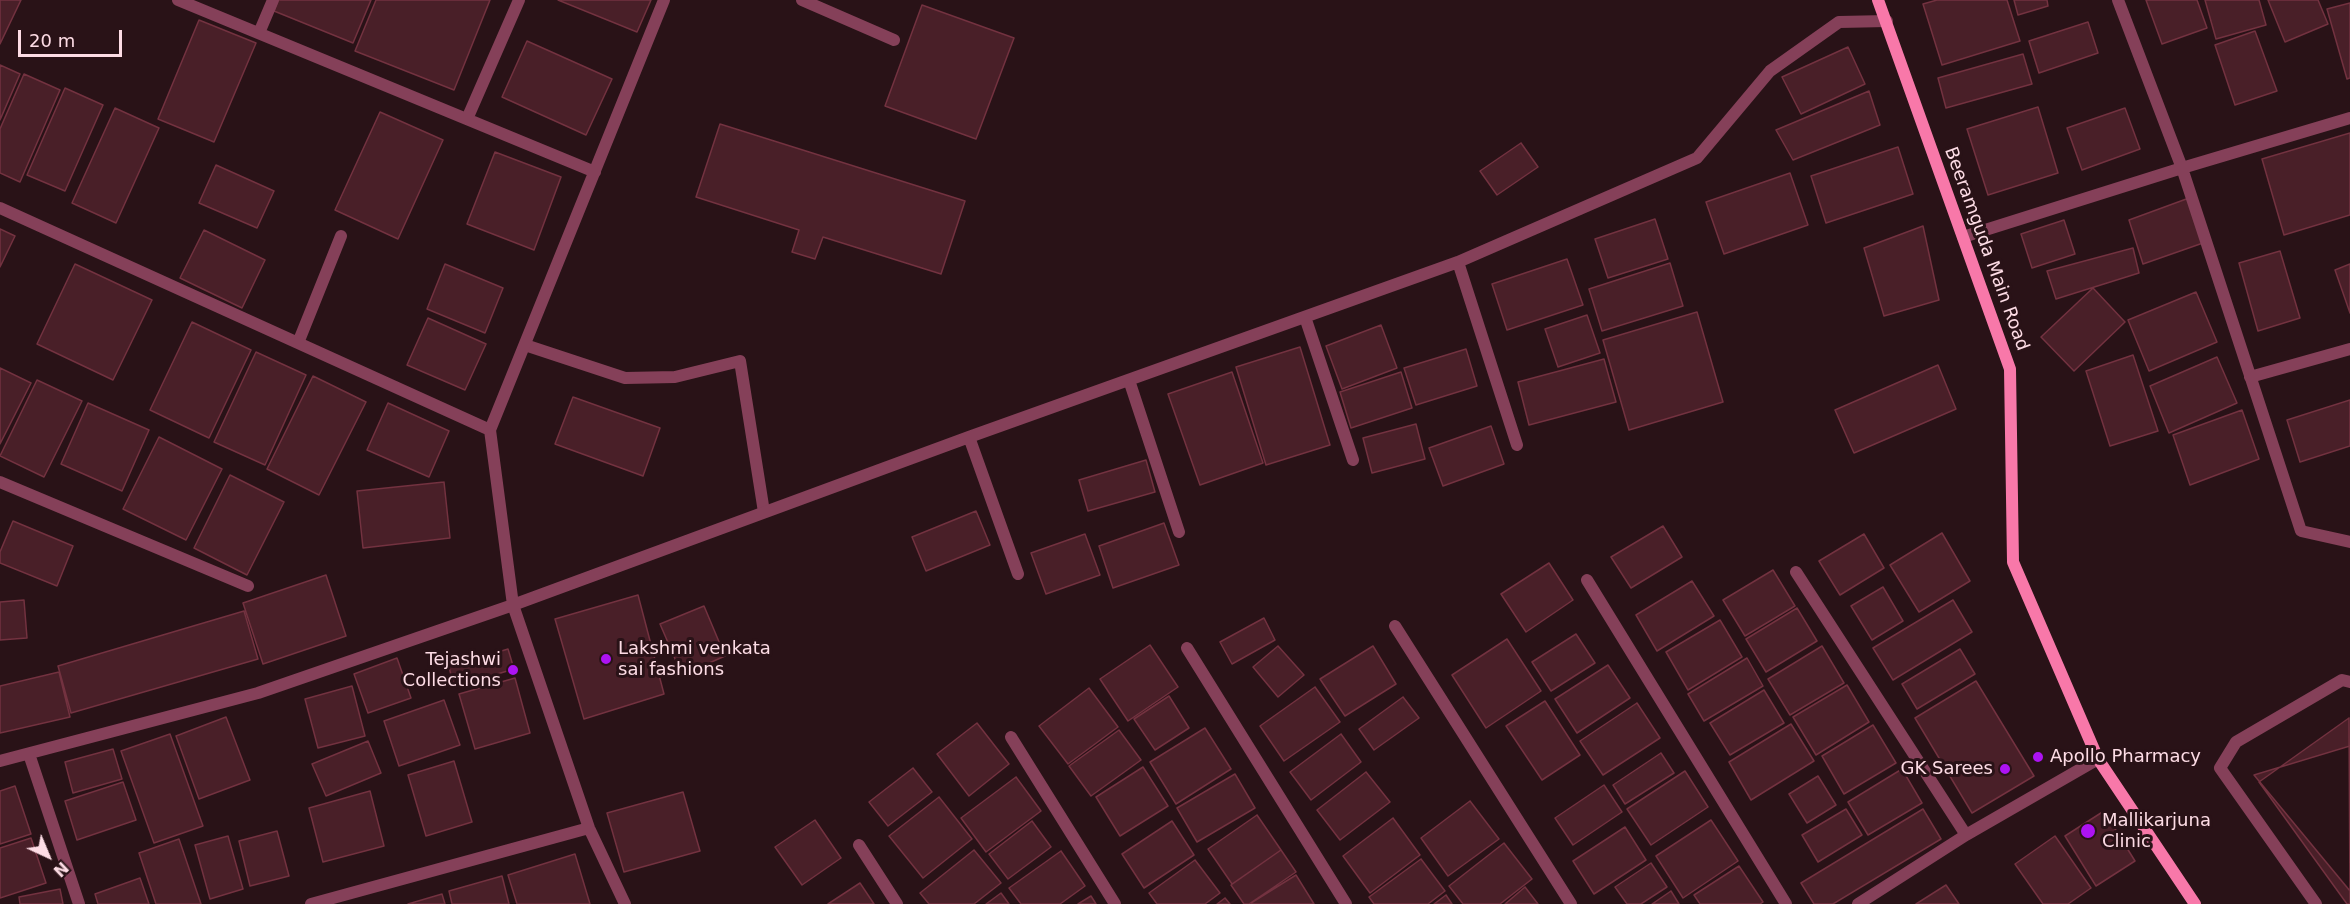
<!DOCTYPE html>
<html>
<head>
<meta charset="utf-8">
<style>
	body { margin:0 }
	#map { position:relative; width:2350px; height:904px; overflow:hidden; background:#291217; font-family:"DejaVu Sans",sans-serif }
	canvas { display:block }
	.north { position:absolute; left:18px; top:826px; width:60px; height:60px; -webkit-text-stroke:4px #291217; paint-order:stroke; rotate:136deg; font-size:16px; font-weight:700; line-height:24px; text-align:center; color:#fddce5 }
	.north::after { content:''; display:block; margin:auto; width:21px; height:27px; background:#fddce5; clip-path:polygon(50% 0,100% 100%,50% 72%,0 100%) }
	.scale { position:absolute; left:18px; top:30px; width:104px; height:27px; box-sizing:border-box; border:3px solid #fddce5; border-top:0; padding-left:8px; font-size:18px; line-height:21px; white-space:nowrap; color:#fddce5; -webkit-text-stroke:4px #291217; paint-order:stroke }
</style>
</head>
<body>
<div id="map">
<canvas width="2350" height="904"></canvas>
<div class="north">N</div>
<div class="scale">20 m</div>
</div>
<script>
const context = document.querySelector('canvas').getContext('2d');
context.lineJoin = 'round';
function fill(path, color) { context.fillStyle = color; context.fill(path, 'evenodd'); }
const toPath = rows => new Path2D(rows.map(r => 'M' + r).join(''));
function trace(path, color, width, dash) { context.strokeStyle = color; context.lineWidth = width; context.lineCap = dash ? 'butt' : 'round'; context.setLineDash(dash || []); context.stroke(path); }
function write(font, color, halo, rows, align = 'center') {
  context.font = font + ' "DejaVu Sans",sans-serif'; context.lineWidth = 6; context.setLineDash([]); context.textBaseline = 'middle'; context.strokeStyle = halo; context.fillStyle = color; for (const [text, x, y, turn = 0] of rows) {
    context.save(); context.translate(x, y); context.rotate((+turn || 0) * Math.PI / 180); context.textAlign = isNaN(turn) ? turn : align; if (halo) context.strokeText(text, 0, 0); context.fillText(text, 0, 0); context.restore();
  }
}
const building = toPath([
	[0,0,21,0,0,44,0,0],
	[278,0,371,0,353,43,274,11,278,0],
	[376,0,490,0,454,90,355,51,376,0],
	[558,0,651,0,637,32,558,0],
	[1937,0,2007,0,2020,41,1942,65,1923,4,1937,0],
	[2014,0,2047,0,2048,6,2018,15,2014,0],
	[2146,0,2197,0,2207,28,2162,44,2146,0],
	[2205,0,2259,0,2266,25,2216,39,2205,0],
	[2268,0,2318,0,2328,24,2285,42,2268,0],
	[2350,3,2350,78,2347,79,2327,9,2350,3],
	[922,5,1014,38,976,139,885,106,922,5],
	[199,20,256,43,214,142,158,119,199,20],
	[2088,22,2098,53,2039,73,2029,41,2088,22],
	[2255,31,2277,91,2235,105,2215,45,2255,31],
	[527,41,612,79,586,135,502,97,527,41],
	[1848,47,1865,84,1801,114,1782,77,1848,47],
	[2023,54,2032,84,1946,108,1938,78,2023,54],
	[0,65,20,74,0,120,0,65],
	[24,74,60,90,20,182,0,173,0,129,24,74],
	[65,88,103,105,65,191,27,175,65,88],
	[1869,91,1880,125,1793,160,1776,130,1869,91],
	[2038,107,2058,173,1988,195,1967,129,2038,107],
	[115,108,159,128,116,223,72,203,115,108],
	[2125,108,2140,149,2082,170,2067,128,2125,108],
	[380,112,443,140,398,239,335,210,380,112],
	[720,124,965,201,941,274,823,237,815,259,792,252,799,230,696,197,720,124],
	[2350,133,2350,215,2284,235,2262,159,2350,133],
	[1521,143,1538,167,1497,195,1480,171,1521,143],
	[1898,147,1913,194,1826,223,1811,176,1898,147],
	[495,152,561,177,534,250,467,224,495,152],
	[216,165,274,191,257,228,199,203,216,165],
	[1790,173,1808,225,1724,254,1706,202,1790,173],
	[2189,198,2203,243,2143,264,2129,220,2189,198],
	[1655,219,1668,259,1608,278,1595,239,1655,219],
	[2064,220,2075,254,2032,268,2021,234,2064,220],
	[1923,226,1939,300,1884,316,1864,248,1923,226],
	[0,229,15,236,0,267,0,229],
	[204,230,265,260,242,308,180,278,204,230],
	[2133,248,2139,273,2056,299,2047,271,2133,248],
	[2280,251,2300,318,2258,331,2239,263,2280,251],
	[1567,259,1583,305,1507,330,1492,284,1567,259],
	[1670,263,1683,306,1602,331,1589,289,1670,263],
	[75,264,152,300,113,380,37,344,75,264],
	[445,264,503,288,485,333,427,309,445,264],
	[2350,264,2350,313,2335,270,2350,264],
	[2093,288,2125,322,2074,371,2041,337,2093,288],
	[2196,292,2217,342,2149,371,2128,320,2196,292],
	[1697,312,1723,402,1629,430,1603,340,1697,312],
	[1587,315,1600,353,1558,367,1545,329,1587,315],
	[428,318,486,344,465,390,407,365,428,318],
	[192,322,251,350,209,438,150,410,192,322],
	[1381,325,1397,368,1342,389,1326,346,1381,325],
	[1300,347,1330,445,1266,465,1236,367,1300,347],
	[1466,349,1477,386,1416,405,1404,368,1466,349],
	[256,352,306,375,265,465,214,442,256,352],
	[2133,355,2158,431,2110,446,2086,371,2133,355],
	[2217,357,2237,403,2169,433,2150,386,2217,357],
	[1604,359,1616,402,1529,425,1518,382,1604,359],
	[1938,365,1956,409,1854,453,1835,410,1938,365],
	[0,368,31,383,0,444,0,368],
	[1232,372,1263,463,1200,485,1168,394,1232,372],
	[1401,372,1412,408,1351,428,1340,392,1401,372],
	[313,376,366,402,319,495,267,469,313,376],
	[37,380,82,401,44,477,0,456,37,380],
	[573,397,660,428,643,476,555,444,573,397],
	[2350,400,2350,446,2300,462,2287,420,2350,400],
	[88,403,149,430,122,491,61,464,88,403],
	[388,403,449,431,429,477,367,450,388,403],
	[2242,410,2259,459,2190,485,2173,435,2242,410],
	[1416,424,1425,459,1372,473,1363,438,1416,424],
	[1491,426,1504,464,1443,486,1429,448,1491,426],
	[159,437,222,469,186,540,123,509,159,437],
	[1146,460,1155,492,1088,511,1079,480,1146,460],
	[230,475,284,502,247,575,194,548,230,475],
	[444,482,450,538,363,548,357,491,444,482],
	[976,511,990,545,926,571,912,537,976,511],
	[13,521,73,546,57,586,0,563,0,552,13,521],
	[1164,523,1179,565,1113,588,1099,546,1164,523],
	[1663,526,1682,557,1631,588,1611,557,1663,526],
	[1942,533,1970,581,1919,612,1890,565,1942,533],
	[1085,534,1100,575,1046,594,1031,553,1085,534],
	[1864,534,1884,568,1840,595,1819,561,1864,534],
	[1549,563,1573,600,1526,632,1501,594,1549,563],
	[1773,570,1795,606,1745,636,1723,600,1773,570],
	[326,575,346,636,263,664,243,603,326,575],
	[1692,581,1714,616,1657,651,1636,615,1692,581],
	[1883,587,1903,621,1872,640,1851,606,1883,587],
	[638,595,664,694,584,719,555,619,638,595],
	[24,600,27,638,0,640,0,602,24,600],
	[1953,600,1972,632,1893,680,1873,648,1953,600],
	[704,606,725,656,682,675,660,624,704,606],
	[1797,608,1817,641,1766,672,1746,639,1797,608],
	[244,611,258,659,71,713,58,666,244,611],
	[1264,618,1275,640,1232,664,1220,642,1264,618],
	[1720,620,1742,657,1688,690,1666,652,1720,620],
	[1576,634,1595,663,1551,691,1532,662,1576,634],
	[1507,639,1541,691,1486,728,1452,675,1507,639],
	[1150,645,1178,687,1128,721,1100,679,1150,645],
	[1278,646,1304,675,1278,697,1253,667,1278,646],
	[1373,646,1396,684,1345,716,1320,679,1373,646],
	[1822,646,1844,683,1790,715,1768,679,1822,646],
	[508,649,514,669,454,687,449,667,508,649],
	[1960,649,1975,674,1917,709,1902,684,1960,649],
	[397,658,411,698,368,713,354,674,397,658],
	[1747,658,1763,686,1704,721,1688,694,1747,658],
	[1608,665,1630,698,1577,733,1555,699,1608,665],
	[59,672,70,717,0,733,0,686,59,672],
	[515,678,530,733,475,749,459,694,515,678],
	[1976,681,2034,776,1972,813,1915,718,1976,681],
	[1847,685,1869,722,1816,755,1793,717,1847,685],
	[352,686,365,736,318,748,305,699,352,686],
	[1315,687,1340,722,1284,761,1260,726,1315,687],
	[1089,688,1118,727,1068,764,1039,726,1089,688],
	[1764,690,1784,723,1730,755,1710,723,1764,690],
	[1169,696,1189,728,1155,750,1134,719,1169,696],
	[1403,697,1419,718,1374,750,1359,729,1403,697],
	[444,700,460,745,399,766,384,721,444,700],
	[1545,701,1580,755,1542,780,1506,726,1545,701],
	[1637,703,1660,738,1603,775,1580,741,1637,703],
	[226,717,250,780,199,799,176,736,226,717],
	[2349,718,2350,904,2347,904,2259,782,2349,718],
	[977,723,1009,764,969,796,937,754,977,723],
	[1791,724,1814,761,1751,800,1729,762,1791,724],
	[1873,725,1896,763,1844,794,1822,756,1873,725],
	[1205,728,1231,769,1176,804,1150,762,1205,728],
	[1119,730,1141,760,1091,796,1069,766,1119,730],
	[170,734,203,826,154,843,121,751,170,734],
	[1341,734,1361,762,1311,800,1290,772,1341,734],
	[368,741,381,773,326,796,312,764,368,741],
	[2350,746,2350,891,2254,775,2350,746],
	[113,749,122,779,73,793,65,762,113,749],
	[1661,753,1674,773,1625,804,1613,785,1661,753],
	[454,761,472,822,426,836,408,775,454,761],
	[1143,767,1168,806,1120,836,1096,797,1143,767],
	[913,768,932,792,888,826,869,802,913,768],
	[1902,769,1922,803,1868,835,1848,802,1902,769],
	[1685,771,1708,807,1651,845,1627,809,1685,771],
	[1366,772,1390,802,1340,840,1317,810,1366,772],
	[1235,774,1255,808,1197,842,1177,808,1235,774],
	[1818,776,1836,805,1807,823,1789,794,1818,776],
	[1016,777,1041,811,986,852,961,818,1016,777],
	[123,782,136,820,77,840,65,801,123,782],
	[1604,785,1622,812,1573,845,1555,818,1604,785],
	[15,786,31,834,0,844,0,791,15,786],
	[370,791,384,846,323,862,309,808,370,791],
	[683,792,700,851,624,872,607,813,683,792],
	[939,797,972,839,923,878,889,836,939,797],
	[1470,801,1499,839,1448,876,1421,838,1470,801],
	[1846,809,1862,835,1818,862,1802,835,1846,809],
	[1923,809,1941,839,1833,904,1814,904,1801,883,1923,809],
	[2104,811,2135,861,2096,886,2065,836,2104,811],
	[1257,815,1281,850,1232,884,1208,849,1257,815],
	[1393,818,1420,855,1370,893,1343,856,1393,818],
	[815,820,841,858,802,885,775,847,815,820],
	[1711,820,1738,861,1683,898,1656,856,1711,820],
	[1032,821,1051,847,1008,879,989,854,1032,821],
	[1172,821,1194,855,1144,888,1122,854,1172,821],
	[1625,827,1646,860,1594,894,1573,861,1625,827],
	[277,831,289,876,250,886,239,841,277,831],
	[228,836,243,889,210,899,195,845,228,836],
	[2055,836,2091,888,2068,904,2043,904,2015,864,2055,836],
	[31,838,46,883,0,898,0,848,31,838],
	[179,839,201,904,156,904,139,853,179,839],
	[1504,843,1532,879,1500,904,1463,904,1449,886,1504,843],
	[974,850,1001,883,974,904,929,904,920,893,974,850],
	[1281,850,1296,872,1249,904,1244,904,1231,885,1281,850],
	[1061,851,1085,886,1060,904,1021,904,1009,888,1061,851],
	[575,854,590,904,517,904,508,875,575,854],
	[1421,859,1445,891,1428,904,1374,904,1369,897,1421,859],
	[1195,860,1220,893,1205,904,1157,904,1149,893,1195,860],
	[1651,863,1667,887,1641,904,1627,904,1615,887,1651,863],
	[1739,866,1763,902,1760,904,1700,904,1694,895,1739,866],
	[1296,875,1314,904,1252,904,1251,903,1296,875],
	[502,876,509,904,452,904,449,891,502,876],
	[140,878,149,904,98,904,95,894,140,878],
	[860,883,874,904,828,904,860,883],
	[1946,885,1959,904,1916,904,1946,885],
	[1525,887,1538,904,1505,904,1525,887],
	[60,889,63,904,20,904,19,897,60,889],
	[1671,891,1679,904,1652,904,1671,891],
	[1001,893,1009,904,986,904,1001,893],
	[442,894,445,904,408,904,442,894],
	[1446,895,1452,904,1434,904,1446,895],
	[1091,896,1096,904,1078,904,1091,896],
	[1225,898,1230,904,1217,904,1225,898]
]);
fill(building, '#491f28');
trace(building, '#733240', 1.5);
trace(toPath([
	[802,0,894,40],
	[525,345,625,378,675,377,740,361,764,512]
]), '#854059', 12);
trace(toPath([
	[178,0,595,172],
	[2118,0,2182,168,2301,531,2350,542],
	[259,33,273,0],
	[467,119,519,0],
	[0,208,490,430],
	[1963,237,2182,168,2350,118],
	[1458,262,1517,445],
	[1305,317,1353,460],
	[298,343,341,236],
	[2250,377,2350,349],
	[1129,380,1179,532],
	[969,437,1018,574],
	[0,482,248,586],
	[1796,572,1966,835],
	[1587,580,1786,904],
	[1395,626,1571,904],
	[1187,648,1346,904],
	[1011,737,1115,904],
	[29,754,79,904],
	[0,761,258,693,513,605,969,437,1458,262,1697,158,1770,71,1839,22,1887,21],
	[859,845,897,904],
	[311,904,589,828],
	[625,904,589,828,513,605,490,430,664,0],
	[1858,904,1966,835,2098,759],
	[2316,904,2220,768,2236,742,2342,680,2350,682]
]), '#854059', 12);
trace(toPath([
	[1878,0,2010,369,2013,562,2098,759,2195,904]
]), '#f878a9', 12);
for (const [x, y, r, color] of [
	[606,659,6,"#ad13f2"],
	[513,670,6,"#ad13f2"],
	[2038,757,6,"#ad13f2"],
	[2005,769,6,"#ad13f2"],
	[2088,831,8,"#ad13f2"]
]) { const dot = new Path2D(); dot.arc(x, y, r, 0, 2 * Math.PI); context.fillStyle = color; context.fill(dot); trace(dot, '#291217', 2); }
write('18px', '#fddce5', '#291217', [
	["Beeramguda Main Road",1986,249,70]
]);
write('18px', '#fddce5', '#291217', [
	["Lakshmi venkata",618,649],
	["sai fashions",618,670],
	["Tejashwi",501,660,"right"],
	["Collections",501,681,"right"],
	["Apollo Pharmacy",2050,757],
	["GK Sarees",1993,769,"right"],
	["Mallikarjuna",2102,821],
	["Clinic",2102,842]
], 'left');
</script>
</body>
</html>
